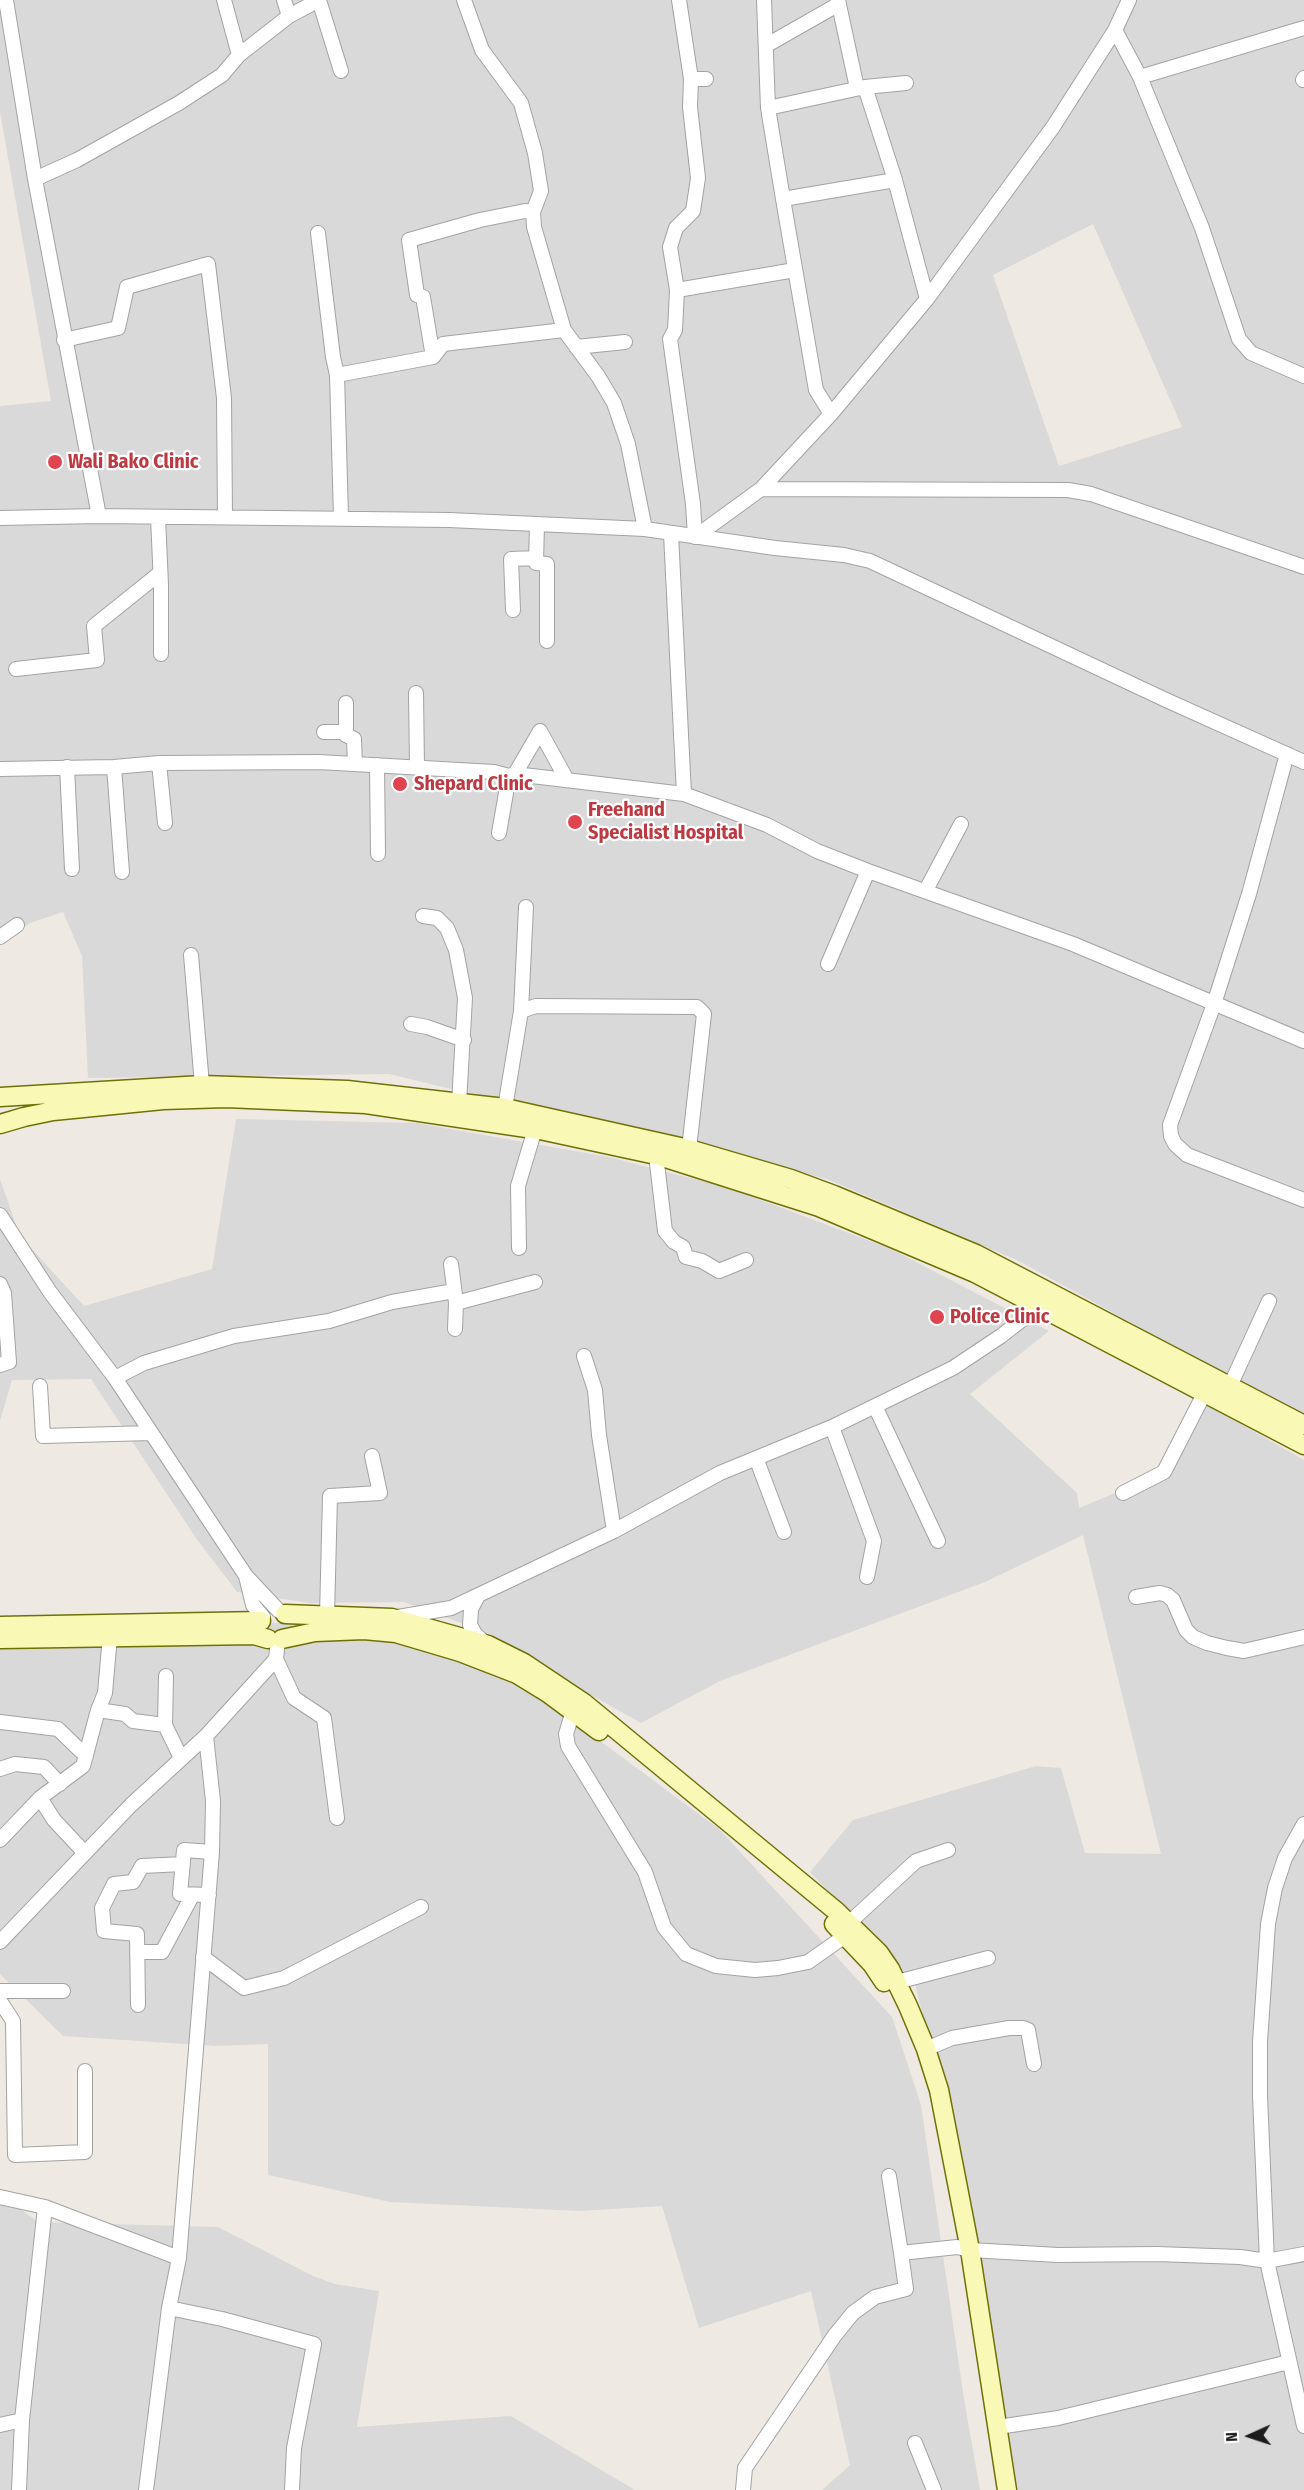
<!DOCTYPE html>
<html>
<head>
<meta charset="utf-8">
<style>
	body { margin:0 }
	#map { position:relative; width:1304px; height:2490px; overflow:hidden; background:#eee9e2; font-family:"Fira Sans Condensed",sans-serif }
	canvas { display:block }
	.north { position:absolute; left:1220px; top:2406px; width:60px; height:60px; -webkit-text-stroke:4px #fff; paint-order:stroke; rotate:267deg; font-size:16px; font-weight:700; line-height:24px; text-align:center; color:#1c1c1c }
	.north::after { content:''; display:block; margin:auto; width:21px; height:27px; background:#1c1c1c; clip-path:polygon(50% 0,100% 100%,50% 72%,0 100%) }
</style>
</head>
<body>
<div id="map">
<canvas width="1304" height="2490"></canvas>
<div class="north">N</div>
</div>
<script>
const context = document.querySelector('canvas').getContext('2d');
context.lineJoin = 'round';
function fill(path, color) { context.fillStyle = color; context.fill(path, 'evenodd'); }
const toPath = rows => new Path2D(rows.map(r => 'M' + r).join(''));
function trace(path, color, width, dash) { context.strokeStyle = color; context.lineWidth = width; context.lineCap = dash ? 'butt' : 'round'; context.setLineDash(dash || []); context.stroke(path); }
function write(font, color, halo, rows, align = 'center') {
  context.font = font + ' "Fira Sans Condensed",sans-serif'; context.lineWidth = 4.5; context.setLineDash([]); context.textBaseline = 'middle'; context.strokeStyle = halo; context.fillStyle = color; for (const [text, x, y, turn = 0] of rows) {
    context.save(); context.translate(x, y); context.rotate((+turn || 0) * Math.PI / 180); context.textAlign = isNaN(turn) ? turn : align; if (halo) context.strokeText(text, 0, 0); context.fillText(text, 0, 0); context.restore();
  }
}
fill(toPath([
	[0,0,1304,0,1304,1414,1206,1364,1019,1261,827,1179,389,1074,88,1078,82,956,63,912,30,923,0,944,0,406,51,401,0,112],
	[1093,224,1182,427,1059,466,993,275],
	[236,1119,416,1123,609,1157,729,1188,891,1249,1049,1331,970,1394,1077,1493,1079,1508,1154,1477,1204,1403,1304,1460,1304,2490,1018,2490,970,2208,915,1984,810,1872,853,1820,1036,1766,1061,1768,1085,1853,1161,1854,1083,1535,985,1582,720,1681,641,1723,469,1626,404,1602,310,1603,237,1592,196,1538,91,1379,12,1380,0,1421,0,1179,20,1236,84,1306,212,1269],
	[118,1623,433,1623,542,1698,719,1829,892,2017,921,2105,964,2399,980,2490,822,2490,850,2465,811,2291,699,2328,662,2206,580,2211,390,2202,268,2175,268,2044,215,2046,63,2036,0,1974,0,1648,123,1645],
	[0,2202,16,2206,38,2222,218,2227,313,2276,335,2284,379,2291,357,2427,511,2416,635,2490,0,2490]
]), '#dad9d9');
const street = toPath([
	[6,0,35,179,99,516],
	[224,0,239,55],
	[284,0,289,16],
	[319,0,341,71],
	[464,0,482,50,521,103,535,153,541,191,533,212,534,227,564,330,598,376,614,403,628,444,645,529],
	[679,0,691,79,706,79],
	[764,0,768,108,783,199,816,390,831,414],
	[838,0,857,88],
	[1115,30,1140,77,1202,228,1239,339,1251,353,1304,376],
	[767,45,839,4],
	[1140,77,1304,28],
	[691,79,690,107,698,178,693,211,676,228,670,247,677,290,675,330,670,339,693,504,695,537],
	[1303,80,1304,78],
	[865,87,906,83],
	[768,108,865,87,895,180,927,299],
	[35,179,77,160,179,103,222,75,239,55,289,16,319,0],
	[783,199,895,180],
	[318,233,333,357,337,375],
	[677,290,795,270],
	[64,340,118,328,127,287,208,264,224,398,225,517],
	[576,347,625,342],
	[433,357,423,297,417,295,409,240,480,220,525,211,533,212],
	[761,489,1068,490,1091,494,1304,567],
	[158,517,161,585,161,654],
	[341,517,337,375,433,357,443,344,564,330],
	[0,518,99,516,449,520,645,529,775,548,844,555,870,561,1166,700,1304,762],
	[537,524,536,563,547,564,547,641],
	[671,534,684,794],
	[695,537,761,489,831,414,927,299,1053,127,1115,30,1129,0],
	[513,610,511,559,536,558],
	[16,669,97,660,94,626,160,573],
	[416,693,417,767],
	[346,703,346,735,354,739,355,764],
	[324,732,346,732],
	[1287,754,1249,894,1214,1004,1170,1125,1171,1136,1175,1144,1187,1155,1304,1200],
	[159,763,165,823],
	[377,765,378,854],
	[67,767,72,869],
	[114,767,122,872],
	[0,769,114,767,159,763,319,762,494,772,509,776,515,774,684,794,767,825,817,851,868,871,1073,944,1304,1041],
	[515,774,540,731,567,780],
	[499,833,509,776],
	[926,890,961,824],
	[423,916,437,918,447,928,456,950,465,998,459,1103],
	[0,937,17,925],
	[191,955,202,1085],
	[828,964,868,871],
	[521,1011,536,1006,697,1007,704,1014,689,1149],
	[411,1024,427,1027,464,1040],
	[505,1108,521,1011,526,907],
	[656,1155,665,1231,674,1242,683,1247,686,1257,702,1261,719,1271,746,1260],
	[0,1215,50,1292,115,1378,246,1576,279,1611],
	[519,1248,518,1186,535,1129],
	[451,1264,456,1303,455,1329],
	[0,1284,4,1293,9,1362,0,1365],
	[456,1303,535,1282],
	[584,1356,595,1390,599,1435,614,1531],
	[115,1378,144,1363,234,1336,329,1321,392,1302,454,1291],
	[40,1386,43,1436,151,1433],
	[1230,1386,1269,1301],
	[875,1406,938,1541],
	[832,1427,874,1541,867,1577],
	[756,1458,784,1532],
	[1123,1493,1164,1472,1204,1394],
	[246,1576,253,1605,263,1617],
	[478,1596,471,1609,470,1625,475,1634,486,1644],
	[1136,1597,1160,1593,1167,1595,1173,1600,1186,1630,1193,1637,1207,1643,1227,1648,1244,1651,1304,1637],
	[327,1616,330,1496,380,1493,372,1456],
	[398,1617,451,1608,614,1531,720,1473,832,1427,953,1368,1001,1336,1045,1302],
	[276,1659,294,1698,324,1718,337,1818],
	[98,1710,125,1714,133,1721,165,1725,181,1758],
	[573,1711,566,1734,568,1746,645,1872,664,1927,686,1954,716,1966,755,1970,778,1968,808,1962,845,1936],
	[0,1722,58,1729,86,1756],
	[165,1725,166,1676],
	[0,1769,15,1764,44,1767,60,1784],
	[40,1798,54,1820,85,1853],
	[1304,1824,1285,1858,1275,1888,1268,1924,1260,2042,1260,2096,1267,2261,1304,2426],
	[0,1840,40,1798,83,1766,98,1710,105,1693,110,1636],
	[209,1895,180,1894,184,1850,212,1852],
	[849,1923,916,1861,948,1850],
	[0,1942,131,1805,206,1736,276,1659,278,1640],
	[137,1952,162,1952,192,1896],
	[203,1957,244,1988,284,1978,421,1907],
	[897,1982,988,1958],
	[0,1991,63,1991],
	[0,2001,13,2021,15,2155,85,2152,85,2071],
	[138,2005,137,1934,104,1931,102,1908,114,1884,133,1882,142,1866,183,1864],
	[926,2049,952,2038,1009,2028,1023,2028,1028,2030,1034,2064],
	[889,2176,901,2253,957,2247,970,2250,1058,2255,1157,2254,1240,2257,1267,2261,1304,2254],
	[0,2197,45,2207,179,2258],
	[169,2308,222,2319,314,2344,294,2448,292,2490],
	[0,2425,22,2420],
	[998,2427,1058,2418,1289,2362],
	[915,2443,934,2490],
	[19,2490,22,2420,45,2207],
	[146,2490,169,2308,179,2258,212,1852,213,1801,206,1736],
	[743,2490,745,2468,835,2335,853,2313,875,2297,906,2289,901,2253]
]);
const secondary = toPath([
	[0,1097,202,1085,347,1090,505,1108,689,1149,791,1179,834,1195,976,1254,1304,1425],
	[0,1124,24,1117,53,1111,163,1100,226,1098,366,1104,540,1130,656,1155,819,1207,975,1273,1304,1445],
	[285,1614,392,1618,488,1645,524,1663,584,1703,836,1911,879,1953,890,1969,908,2006,926,2049,939,2090,970,2250,1007,2490],
	[0,1626,261,1621],
	[0,1639,254,1635,268,1639],
	[282,1639,315,1632,364,1630,396,1633,460,1652,517,1674,548,1693,599,1731],
	[834,1924,872,1964,884,1982]
]);
trace(street, '#a3a3a3', 16);
trace(secondary, '#6e7205', 21);
trace(street, '#fff', 14);
trace(secondary, '#f9f8b5', 18);
for (const [x, y, r, color] of [
	[55,462,8,"#e0444e"],
	[400,784,8,"#e0444e"],
	[575,822,8,"#e0444e"],
	[937,1317,8,"#e0444e"]
]) { const dot = new Path2D(); dot.arc(x, y, r, 0, 2 * Math.PI); context.fillStyle = color; context.fill(dot); trace(dot, '#fff', 2); }
write('bold 20px', '#be3a42', '#fff', [
	["Wali Bako Clinic",68,462],
	["Shepard Clinic",414,784],
	["Freehand",588,810],
	["Specialist Hospital",588,833],
	["Police Clinic",950,1317]
], 'left');
</script>
</body>
</html>
